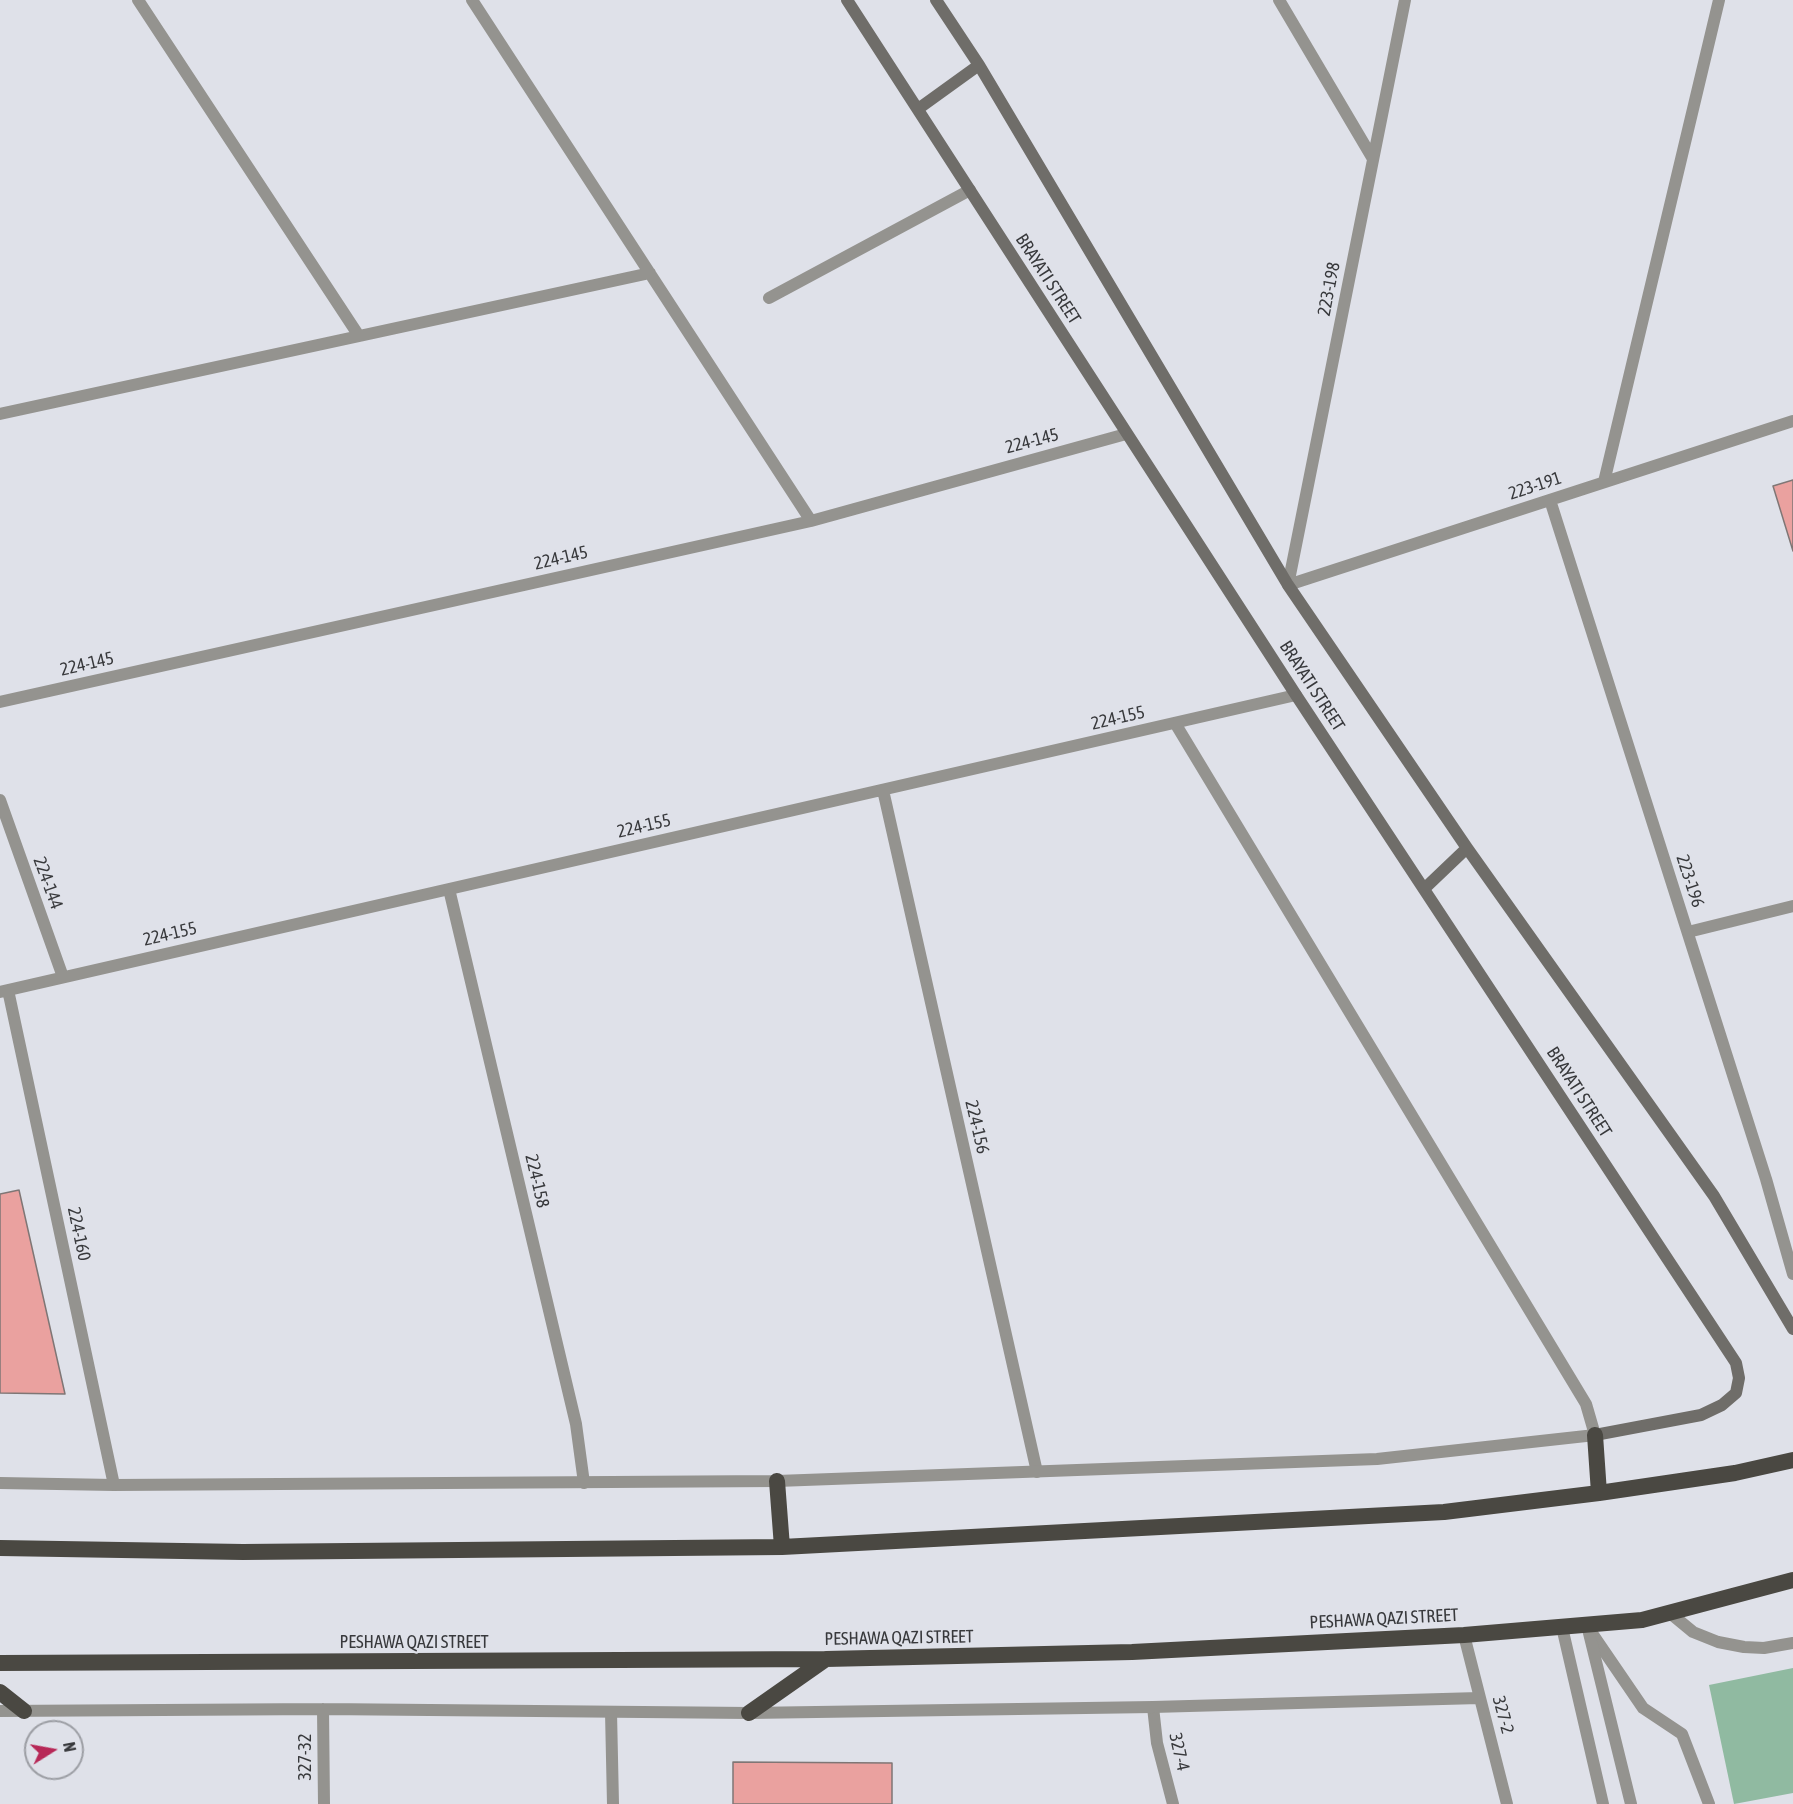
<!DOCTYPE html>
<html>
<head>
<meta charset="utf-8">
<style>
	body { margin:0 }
	#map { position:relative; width:1793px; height:1804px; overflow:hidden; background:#dfe1e9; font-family:"Asap Condensed",sans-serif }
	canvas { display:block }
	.north { position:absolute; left:24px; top:1720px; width:60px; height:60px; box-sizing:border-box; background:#dfe1e9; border:2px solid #9c9ea4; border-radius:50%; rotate:79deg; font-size:16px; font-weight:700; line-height:24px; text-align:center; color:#38393c }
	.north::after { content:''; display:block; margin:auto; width:21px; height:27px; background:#b72857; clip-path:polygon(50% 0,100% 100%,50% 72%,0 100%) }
</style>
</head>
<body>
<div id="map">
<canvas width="1793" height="1804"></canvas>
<div class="north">N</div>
</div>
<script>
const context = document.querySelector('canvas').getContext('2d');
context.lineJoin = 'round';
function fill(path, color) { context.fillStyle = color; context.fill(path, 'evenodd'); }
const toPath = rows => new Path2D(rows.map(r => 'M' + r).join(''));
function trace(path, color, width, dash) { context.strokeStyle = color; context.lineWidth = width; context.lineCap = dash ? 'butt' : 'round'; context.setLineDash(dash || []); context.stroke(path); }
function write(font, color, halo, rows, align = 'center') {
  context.font = font + ' "Asap Condensed",sans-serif'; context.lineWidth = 4.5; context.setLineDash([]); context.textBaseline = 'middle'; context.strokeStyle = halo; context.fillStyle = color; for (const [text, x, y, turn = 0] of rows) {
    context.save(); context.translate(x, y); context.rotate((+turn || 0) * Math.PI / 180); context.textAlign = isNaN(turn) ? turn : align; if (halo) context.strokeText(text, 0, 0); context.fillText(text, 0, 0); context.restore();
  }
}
fill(toPath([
	[1793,1668,1793,1793,1734,1804,1709,1685]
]), '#90baa1');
const building = toPath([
	[1793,480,1793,551,1773,486,1793,480],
	[19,1190,65,1394,0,1393,0,1194,19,1190],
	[733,1762,892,1763,892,1804,733,1804,733,1762]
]);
fill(building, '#eaa19f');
trace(building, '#7f7675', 1.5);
trace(toPath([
	[769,298,970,190],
	[1688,932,1793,906],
	[1589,1629,1643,1708,1682,1734,1709,1804]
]), '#94938f', 12);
trace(toPath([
	[138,0,359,336],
	[472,0,811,521],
	[1279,0,1373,159],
	[1405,0,1288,585,1793,421],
	[0,414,650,273],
	[1604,482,1719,0],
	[1550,500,1766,1179,1793,1274],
	[0,702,811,521,1126,434],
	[1175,723,1586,1404,1595,1435],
	[883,790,1037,1472],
	[0,800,63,977],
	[449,889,576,1424,584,1483],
	[8,990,114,1485],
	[0,992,1296,695],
	[1587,1625,1631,1804],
	[1562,1627,1603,1804],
	[1153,1707,1157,1743,1173,1804],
	[611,1712,613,1804]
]), '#94938f', 12);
trace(toPath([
	[0,1483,114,1485,777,1481,1377,1459,1595,1435],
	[1670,1613,1693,1632,1718,1642,1744,1647,1764,1648,1793,1643],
	[1464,1635,1507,1804],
	[323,1709,324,1804],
	[0,1711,323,1709,749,1713,1153,1707,1479,1698]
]), '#94938f', 12);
trace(toPath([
	[847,0,1296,695,1736,1363,1739,1378,1736,1393,1722,1405,1701,1415,1595,1435],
	[936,0,979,65,1288,585,1467,848,1714,1196,1793,1329],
	[918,109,979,65],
	[1424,889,1467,848]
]), '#6f6d69', 12);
trace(toPath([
	[1595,1435,1599,1493],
	[777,1481,782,1547],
	[0,1548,243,1552,782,1547,1444,1512,1599,1493,1735,1473,1793,1460],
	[0,1663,826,1659,1132,1652,1464,1635,1642,1620,1793,1580],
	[0,1692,24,1711],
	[749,1713,826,1659]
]), '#4a4842', 16);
write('18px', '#38393c', '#dfe1e9', [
	["BRAYATI STREET",1048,279,57],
	["223-198",1329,289,-79],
	["224-145",1032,441,-15],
	["223-191",1535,486,-18],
	["224-145",561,558,-13],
	["224-145",87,664,-13],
	["BRAYATI STREET",1312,686,57],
	["224-155",1118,718,-13],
	["224-155",644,826,-13],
	["223-196",1690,881,72],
	["224-144",48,883,70],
	["224-155",170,934,-13],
	["BRAYATI STREET",1579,1092,57],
	["224-156",977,1127,77],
	["224-158",537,1181,77],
	["224-160",79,1234,78],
	["PESHAWA QAZI STREET",1384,1619,-3],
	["PESHAWA QAZI STREET",899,1638,-1],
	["PESHAWA QAZI STREET",414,1642],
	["327-2",1503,1715,75],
	["327-4",1179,1752,77],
	["327-32",305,1757,-90]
]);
</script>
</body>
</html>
